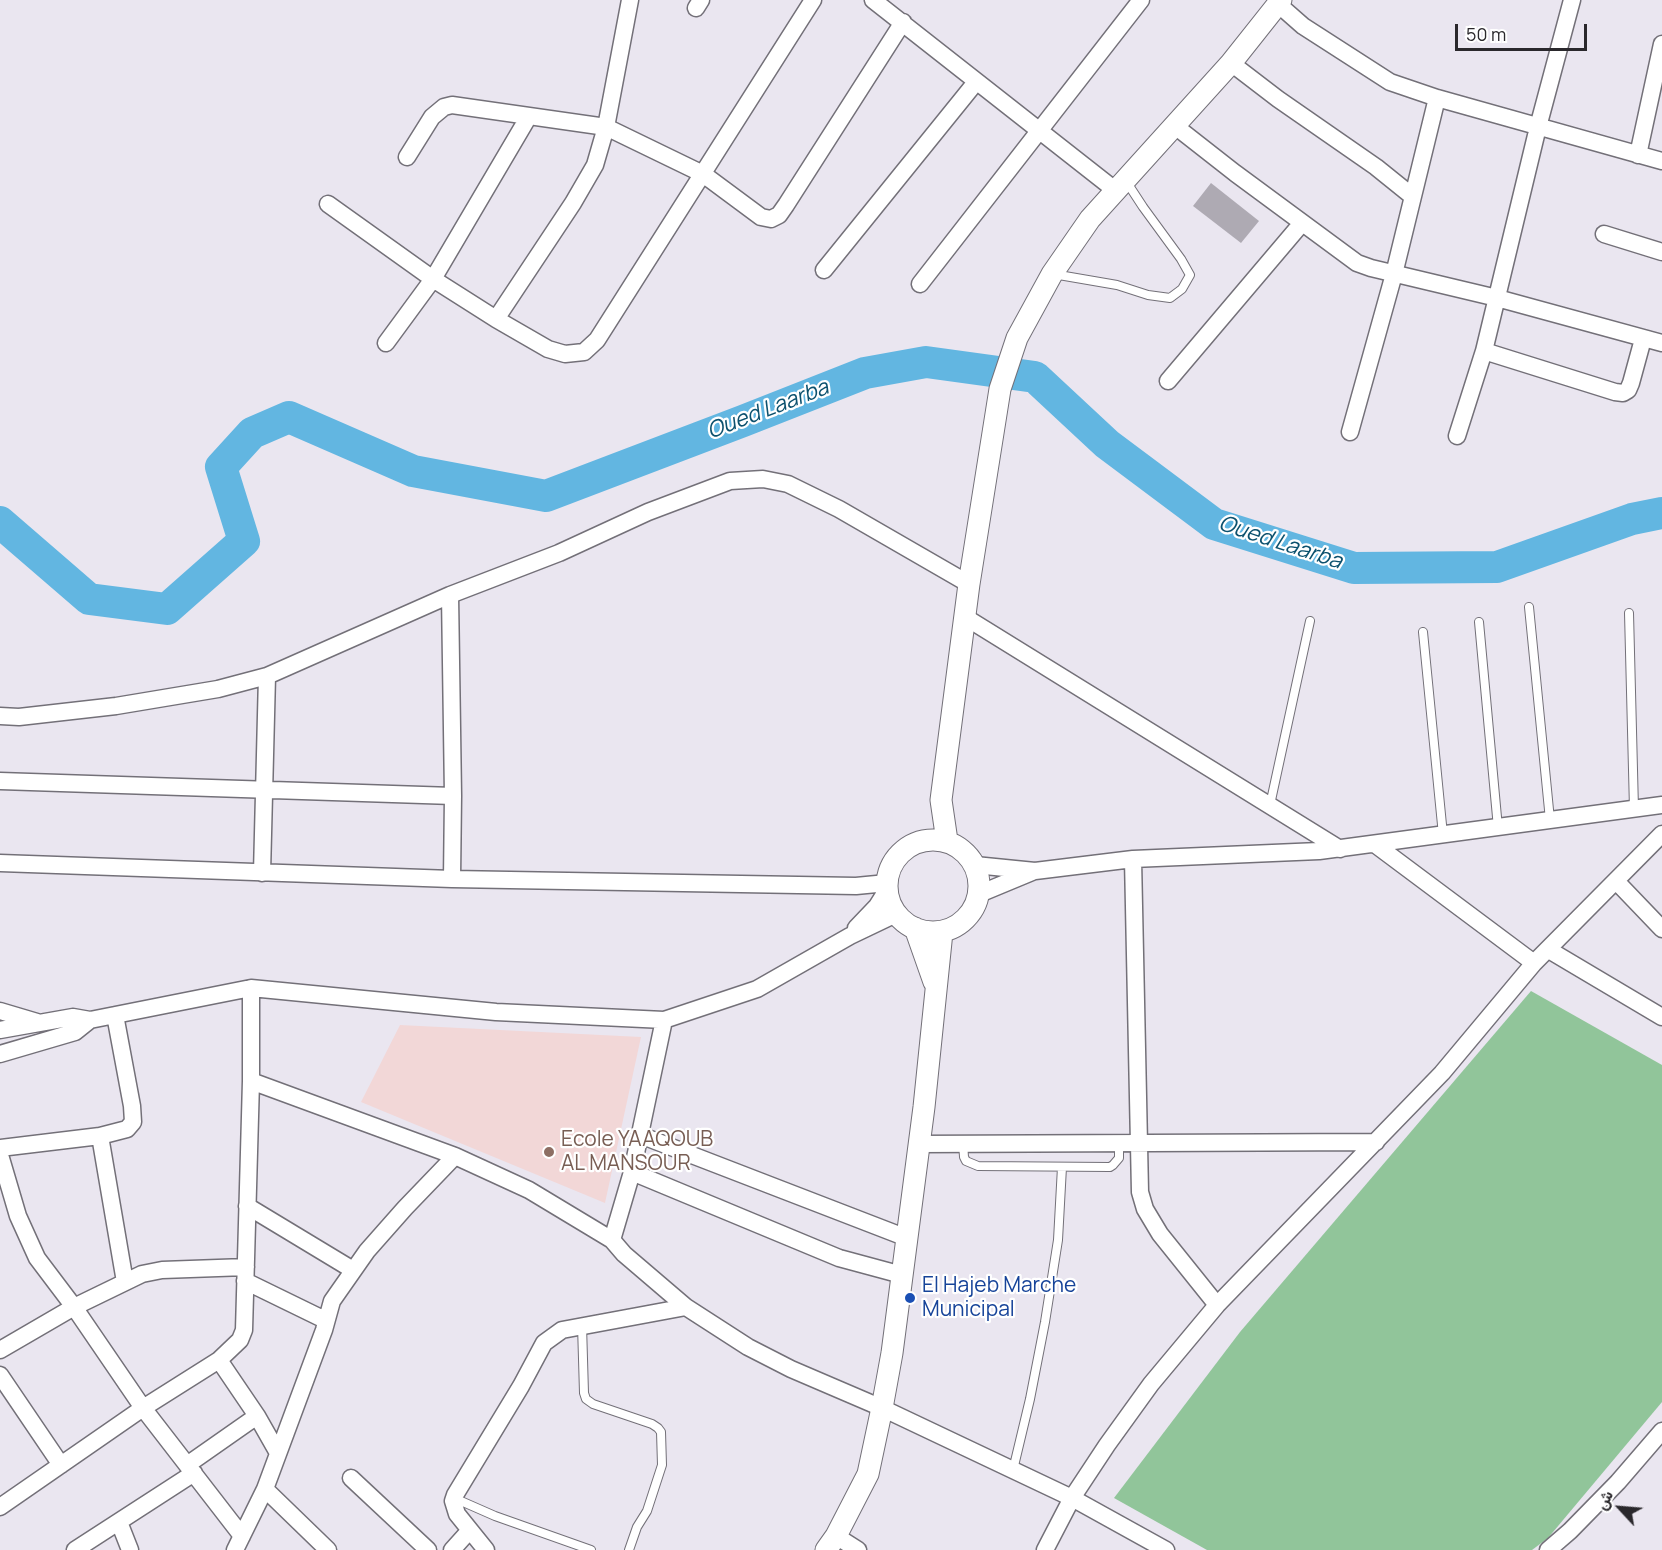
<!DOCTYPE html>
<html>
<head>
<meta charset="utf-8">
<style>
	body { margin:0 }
	#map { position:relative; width:1662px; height:1550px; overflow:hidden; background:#eae6f0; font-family:Manrope,Vazirmatn,sans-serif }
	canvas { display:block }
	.north { position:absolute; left:1590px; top:1478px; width:60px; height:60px; -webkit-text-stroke:4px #fff; paint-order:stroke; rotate:296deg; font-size:16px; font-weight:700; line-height:24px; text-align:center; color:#2a282c }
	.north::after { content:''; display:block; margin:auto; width:21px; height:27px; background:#2a282c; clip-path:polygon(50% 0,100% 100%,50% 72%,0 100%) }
	.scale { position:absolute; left:1455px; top:24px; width:132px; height:27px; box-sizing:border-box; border:3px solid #2a282c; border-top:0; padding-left:8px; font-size:18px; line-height:21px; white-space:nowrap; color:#2a282c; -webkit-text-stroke:4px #fff; paint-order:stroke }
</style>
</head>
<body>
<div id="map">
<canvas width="1662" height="1550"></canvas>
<div class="north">ش</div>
<div class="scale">50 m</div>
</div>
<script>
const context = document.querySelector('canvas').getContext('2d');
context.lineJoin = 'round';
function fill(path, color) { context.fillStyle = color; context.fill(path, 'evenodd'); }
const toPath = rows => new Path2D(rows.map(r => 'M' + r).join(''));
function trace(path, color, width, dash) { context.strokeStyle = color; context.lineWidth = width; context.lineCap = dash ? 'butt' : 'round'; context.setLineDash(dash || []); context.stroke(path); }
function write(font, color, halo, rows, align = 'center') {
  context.font = font + ' Manrope,sans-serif'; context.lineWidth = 4.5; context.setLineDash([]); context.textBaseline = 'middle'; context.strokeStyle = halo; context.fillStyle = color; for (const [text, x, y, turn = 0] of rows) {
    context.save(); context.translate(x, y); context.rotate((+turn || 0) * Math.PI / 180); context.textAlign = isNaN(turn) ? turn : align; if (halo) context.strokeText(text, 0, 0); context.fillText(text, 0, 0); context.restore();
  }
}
fill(toPath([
	[400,1025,641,1037,605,1203,361,1102]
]), '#f2d7d7');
fill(toPath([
	[1531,991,1662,1065,1662,1402,1548,1538,1532,1550,1207,1550,1114,1498,1240,1332]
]), '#91c59a');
trace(toPath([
	[0,522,89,599,167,609,244,541,221,467,252,433,289,417,413,471,546,496,743,421,865,373,926,362,1035,377,1107,444,1214,524,1354,568,1497,567,1632,519,1662,513]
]), '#62b6e1', 32);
fill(toPath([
	[1211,183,1259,221,1241,243,1193,206]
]), '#aeaab3');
const service = toPath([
	[1053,274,1117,285,1148,295,1170,298,1182,289,1190,275,1181,259,1143,207,1126,181],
	[1529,607,1550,820],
	[1629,613,1634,809],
	[1479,622,1498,828],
	[1423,632,1443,835],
	[1270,805,1310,621],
	[963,1143,964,1157,966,1161,978,1166,1110,1167,1113,1165,1119,1158,1119,1143],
	[582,1325,584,1393,586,1399,593,1404,652,1424,658,1428,661,1432,662,1465,647,1511,637,1527,629,1550],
	[1013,1470,1030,1399,1045,1322,1058,1240,1062,1167],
	[454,1498,495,1516,591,1550]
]);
const minor = toPath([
	[873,0,1115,190],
	[1278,4,1303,26,1390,82,1437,98],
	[696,8,701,0],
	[1231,63,1278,99,1376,167,1412,196],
	[1175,126,1235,173,1357,263,1371,268,1497,298,1662,343],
	[1638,155,1662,44],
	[407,157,432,117,444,107,452,105,606,127,703,174,761,217,771,219,779,215,786,205,903,22],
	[328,204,433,279,496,319,548,349,565,354,584,352,597,340,813,0],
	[1604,234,1662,252],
	[824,270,976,82],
	[920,284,1141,0],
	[496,319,573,203,595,165,606,127,630,0],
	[386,343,433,279,529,116],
	[1484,351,1615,392,1623,393,1628,390,1631,383,1643,339],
	[1168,381,1302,223],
	[1350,432,1394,274,1437,98,1662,161],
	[1457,436,1484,351,1538,127,1572,0],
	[450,595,453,796,452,879],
	[965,617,1340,849],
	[0,716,19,717,116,706,218,689,267,676,450,595,559,553,648,512,730,481,763,479,788,484,839,509,969,584],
	[0,781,453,796],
	[1376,845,1534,963],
	[1133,859,1140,1192,1145,1209,1160,1234,1217,1305],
	[0,863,452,879,856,886,887,883],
	[975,865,1035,871,1133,859,1319,851,1662,805],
	[262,873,267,676],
	[1616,881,1662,929],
	[979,894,1032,872],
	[856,928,877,906,887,890],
	[1549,950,1662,1017],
	[0,1011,37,1022],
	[664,1020,632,1172,612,1240,624,1254,686,1307,748,1347,791,1369,882,1408,1072,1498,1166,1550],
	[0,1030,73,1017,90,1020,251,988,496,1012,664,1020,757,989,850,936,896,914],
	[0,1054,75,1032,90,1020],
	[251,1081,455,1156,529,1190,612,1240],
	[640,1135,907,1238],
	[100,1136,127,1129,133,1122,132,1106,115,1015],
	[919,1144,1376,1142],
	[0,1148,100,1136,125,1282],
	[0,1155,18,1216,37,1258,74,1307,143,1408,242,1536],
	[632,1172,839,1258,902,1275],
	[247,1206,353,1270],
	[245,1281,325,1320],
	[0,1350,74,1307,142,1274,162,1270,246,1267],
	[219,1360,257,1416,278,1453],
	[0,1375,61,1465],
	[187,1465,257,1416],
	[351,1478,428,1550],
	[265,1489,328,1550],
	[0,1507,143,1408,219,1360,240,1340,244,1330,251,1081,251,988],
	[119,1522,130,1550],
	[836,1536,858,1550],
	[75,1550,194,1473],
	[235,1550,265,1489,324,1330,332,1301,367,1251,405,1208,455,1156],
	[452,1550,470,1530],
	[486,1550,457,1514,453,1501,455,1495,521,1386,544,1343,562,1330,686,1307],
	[1045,1550,1072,1498,1107,1445,1151,1384,1217,1305,1442,1073,1534,963,1662,834],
	[1548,1550,1570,1531,1618,1482,1662,1431]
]);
const tertiary = toPath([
	'887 886a46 46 0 1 1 92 0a46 46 0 1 1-92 0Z',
	[947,841,941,800,969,584,1000,389,1017,338,1052,274,1090,219,1231,63,1281,0],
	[915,928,934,982],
	[826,1550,836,1536,868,1474,882,1408,892,1353,924,1107,942,932]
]);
trace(service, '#737078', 10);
trace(minor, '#737078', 19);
trace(tertiary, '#737078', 23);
trace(service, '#fff', 8);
trace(minor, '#fff', 16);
trace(tertiary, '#fff', 21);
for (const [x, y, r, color] of [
	[549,1152,6,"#8d6e63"],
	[910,1298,6,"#1a4fb4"]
]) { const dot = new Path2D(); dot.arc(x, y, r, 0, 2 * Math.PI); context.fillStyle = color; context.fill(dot); trace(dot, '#fff', 2); }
write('21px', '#785e54', '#fff', [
	["Ecole YAAQOUB",561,1140],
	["AL MANSOUR",561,1164]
], 'left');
write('21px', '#164399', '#fff', [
	["El Hajeb Marche",922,1286],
	["Municipal",922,1310]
], 'left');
write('italic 22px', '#0c516e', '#fff', [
	["Oued Laarba",768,410,-21],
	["Oued Laarba",1280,543,18]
]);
</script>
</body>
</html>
